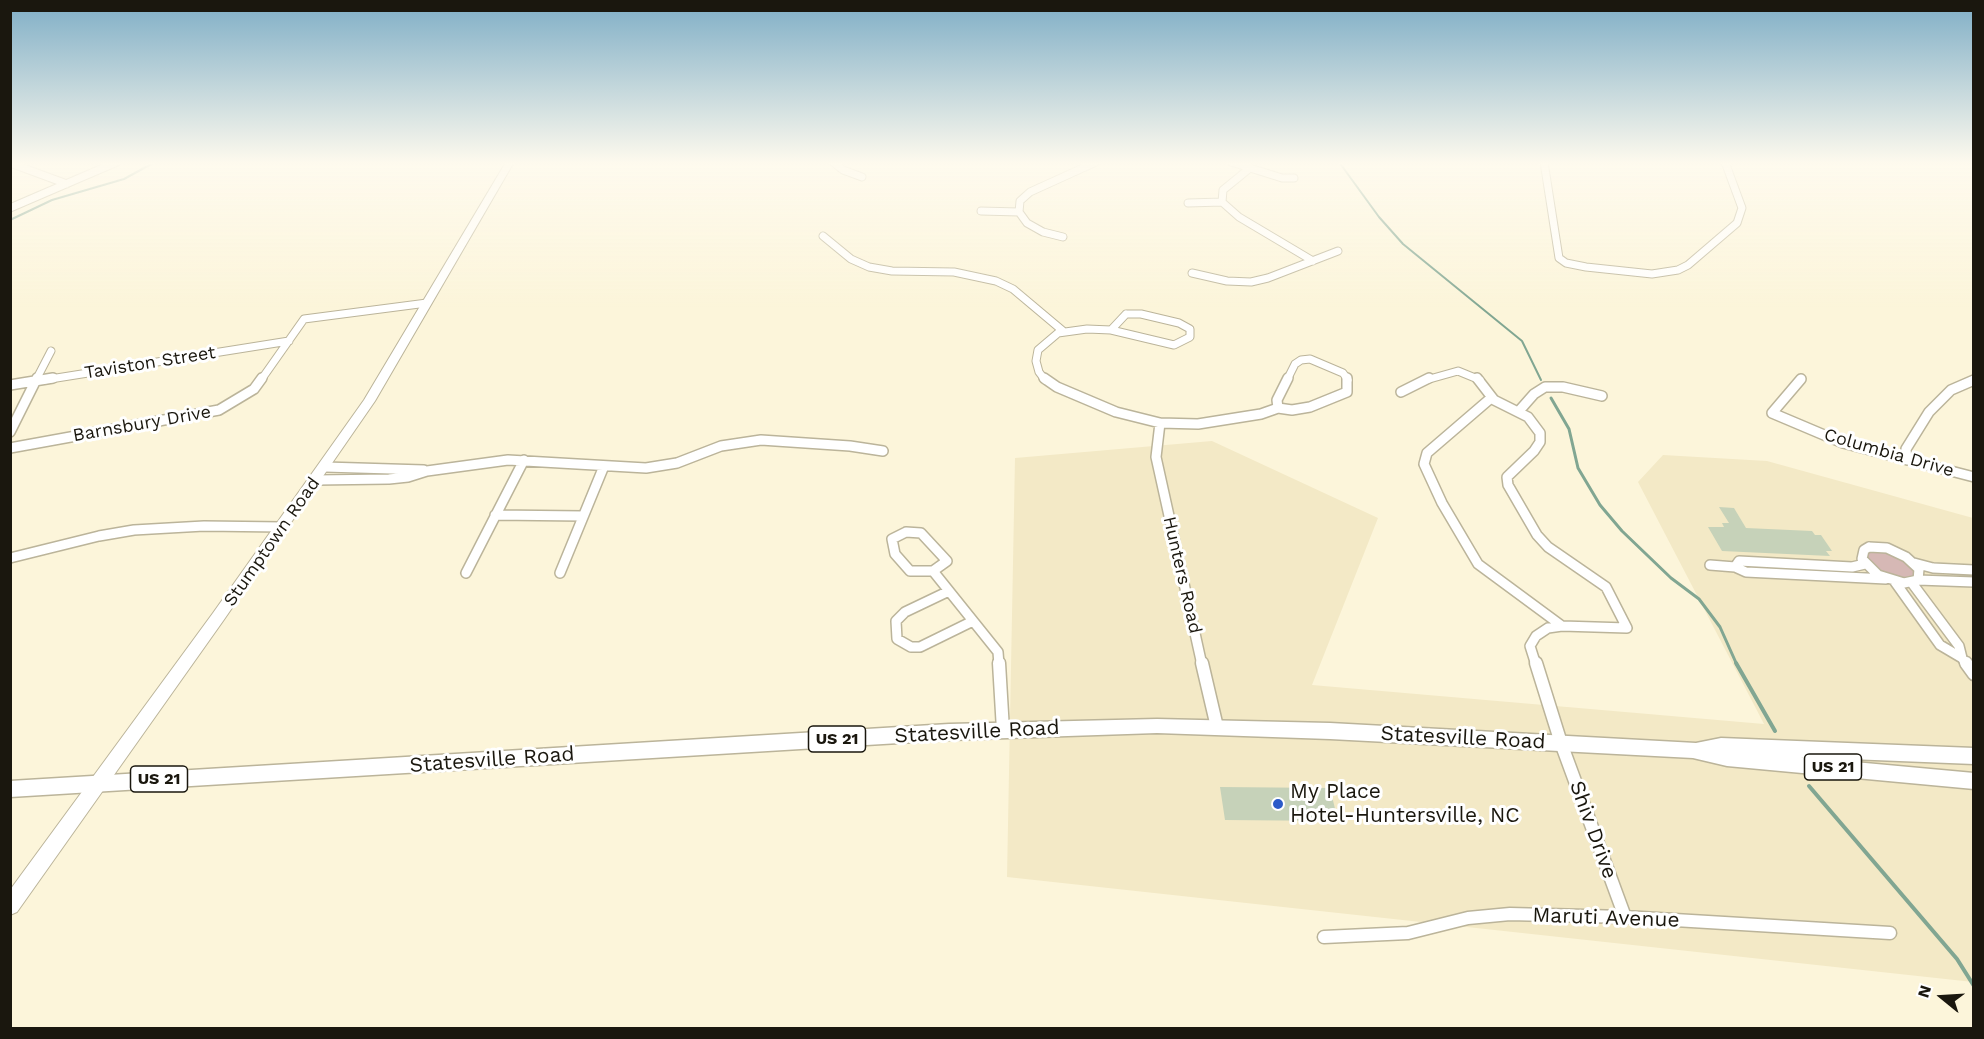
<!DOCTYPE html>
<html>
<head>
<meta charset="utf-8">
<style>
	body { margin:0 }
	#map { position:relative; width:1984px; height:1039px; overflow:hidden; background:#fcf5da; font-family:"Work Sans",sans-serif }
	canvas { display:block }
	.frame { position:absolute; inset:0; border:12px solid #1a170e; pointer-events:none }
	.north { position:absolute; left:1912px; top:967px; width:60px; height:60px; -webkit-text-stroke:4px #fff; paint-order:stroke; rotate:288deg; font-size:16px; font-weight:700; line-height:24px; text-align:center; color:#1a170e }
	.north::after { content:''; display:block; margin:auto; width:21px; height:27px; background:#1a170e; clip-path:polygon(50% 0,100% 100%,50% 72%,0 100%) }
</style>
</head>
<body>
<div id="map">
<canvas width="1984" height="1039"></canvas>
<div class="frame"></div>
<div class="north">N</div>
</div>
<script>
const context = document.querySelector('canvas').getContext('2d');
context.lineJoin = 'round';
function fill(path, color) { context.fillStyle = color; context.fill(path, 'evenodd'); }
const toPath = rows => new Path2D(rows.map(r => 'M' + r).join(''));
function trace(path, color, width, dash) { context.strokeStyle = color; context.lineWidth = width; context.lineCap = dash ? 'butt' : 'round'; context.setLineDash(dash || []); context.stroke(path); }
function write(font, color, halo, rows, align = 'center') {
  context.font = font + ' "Work Sans",sans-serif'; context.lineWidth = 6; context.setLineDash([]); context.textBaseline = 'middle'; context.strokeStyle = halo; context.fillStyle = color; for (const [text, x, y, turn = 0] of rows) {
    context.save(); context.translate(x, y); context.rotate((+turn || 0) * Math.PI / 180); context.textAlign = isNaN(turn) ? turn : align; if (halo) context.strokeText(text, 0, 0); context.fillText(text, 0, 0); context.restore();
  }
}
fill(toPath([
	[1212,441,1378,518,1312,685,1764,724,1638,482,1663,455,1767,461,1973,518,1973,982,1007,877,1015,458]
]), '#f3e9c6');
fill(toPath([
	[1887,548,1919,569,1912,583,1870,570,1864,550]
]), '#d6b8b5');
trace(toPath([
	[1339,162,1379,217,1403,244,1522,341,1541,380],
	[10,220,52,200,124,179,155,162]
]), '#81a692', 2);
trace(toPath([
	[1551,398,1569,429,1578,468,1600,505,1622,531,1671,578,1699,599,1720,627,1737,665]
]), '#81a692', 3);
trace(toPath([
	[1736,663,1775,731],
	[1809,786,1957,959,1974,986]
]), '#81a692', 4);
fill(toPath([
	[1719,507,1734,508,1746,528,1812,531,1815,535,1821,535,1832,551,1826,551,1830,556,1722,551,1708,527,1724,527,1722,523,1729,523],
	[1220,787,1330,788,1338,821,1225,820]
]), '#c6d2b9');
const streetFar2 = toPath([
	[833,162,843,170,862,177],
	[1231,162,1282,178,1294,178],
	[1544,162,1559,258,1566,263,1586,267,1652,274,1678,270,1688,265,1737,223,1742,208,1725,162],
	[10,163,67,184],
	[1250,168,1223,190,1222,202,1239,217,1313,261],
	[1188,203,1222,202],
	[10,208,117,162],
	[981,211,1019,212],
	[823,236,851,259,869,267,892,271,954,272,996,281,1013,289,1063,331],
	[1063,237,1043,232,1027,223,1019,212,1020,201,1030,192,1096,162],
	[1192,273,1227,281,1251,282,1268,278,1338,251],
	[1126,314,1141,314,1179,323,1190,329,1190,337,1174,345,1111,330,1126,314],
	[36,380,51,351],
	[44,380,289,341],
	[261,380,304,319,427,303],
	[1045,380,1039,372,1036,361,1038,350,1058,333,1087,329,1111,330],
	[1287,380,1295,364,1301,360,1310,359,1343,373,1348,380],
	[1426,380,1458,371,1480,380]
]);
const streetFar1 = toPath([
	[1044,378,1057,387,1116,412,1160,423,1198,424,1261,414,1278,408],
	[1288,378,1277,400,1278,408,1292,410,1310,407,1347,392,1347,378],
	[1477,378,1494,400,1528,417,1540,433,1540,442,1534,451,1507,477,1508,485,1537,535,1548,547,1606,587,1627,628,1562,626,1548,628,1536,636,1530,646,1536,665],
	[1801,379,1772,413,1843,443,1974,477],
	[10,385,53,378],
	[1401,392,1429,378],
	[1491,398,1427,453,1424,464,1442,503,1478,564,1562,626],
	[1519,411,1534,394,1545,387,1563,387,1602,396],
	[1160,423,1156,457,1202,665],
	[10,432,37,378],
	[10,448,219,410,254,389,262,378],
	[1907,460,1906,449,1929,412,1951,390,1974,380],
	[325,467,424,470],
	[316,480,389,479,408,477,427,471,508,460,646,468,677,463,721,446,761,440,850,446,883,451],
	[495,515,583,516],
	[906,532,921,533,947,561,933,571,910,571,895,554,892,539,906,532],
	[1869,547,1887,548,1906,557,1919,569,1918,580,1904,583,1878,575,1862,559,1864,550,1869,547],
	[10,558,99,536,134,530,204,526,282,527],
	[1914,563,1933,568,1974,570],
	[1865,564,1852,567,1739,561,1735,567,1746,572,1886,579],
	[1710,565,1735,567],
	[933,571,998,652,999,665],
	[466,573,524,460],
	[560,573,604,466],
	[1918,580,1974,582],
	[1895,582,1940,645,1962,658,1967,665],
	[1912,583,1959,646,1962,658],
	[949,591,905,612,896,621,897,639,911,647,920,647,973,621]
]);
const street = toPath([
	[999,663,1003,730],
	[1202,663,1217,727],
	[1536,663,1561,743,1625,917],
	[1966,663,1974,674],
	[1324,937,1408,933,1468,918,1510,914,1625,917,1890,933]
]);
const secondary = toPath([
	[506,162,514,162,375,401,223,621,17,912,10,915,10,890,213,613,364,400,506,162]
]);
const primary = toPath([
	[1157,719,1330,723,1696,743,1721,738,1974,748,1974,764,1800,757,1974,773,1974,789,1727,766,1693,758,1330,739,1157,733,949,740,10,797,10,781,949,724,1157,719]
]);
trace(streetFar2, '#bbb49a', 9);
trace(streetFar1, '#bbb49a', 12);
trace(street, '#bbb49a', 15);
trace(secondary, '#bbb49a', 2);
trace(primary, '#bbb49a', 3);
trace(streetFar2, '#fff', 7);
trace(streetFar1, '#fff', 9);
trace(street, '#fff', 12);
fill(secondary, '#fff');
fill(primary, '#fff');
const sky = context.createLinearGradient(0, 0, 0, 308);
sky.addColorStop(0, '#7faec6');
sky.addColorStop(0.53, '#fefaee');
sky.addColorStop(1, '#fefaee00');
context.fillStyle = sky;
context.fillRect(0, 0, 1984, 308);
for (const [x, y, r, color] of [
	[1278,804,6,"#2b5ac8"]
]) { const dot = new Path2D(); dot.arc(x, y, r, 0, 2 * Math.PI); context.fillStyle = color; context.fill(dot); trace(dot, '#fff', 2); }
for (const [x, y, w] of [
	[837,739,57],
	[1833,767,57],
	[159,779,57]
]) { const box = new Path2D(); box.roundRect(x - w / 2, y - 13, w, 26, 4.5); context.fillStyle = '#fff'; context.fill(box); trace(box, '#1a170e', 1.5); }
write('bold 16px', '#1a170e', null, [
	["US 21",837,739],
	["US 21",1833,767],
	["US 21",159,779]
]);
write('18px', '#1a170e', '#fff', [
	["Taviston Street",150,363,-9],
	["Barnsbury Drive",142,424,-10],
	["Columbia Drive",1889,453,16],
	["Stumptown Road",272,542,-55],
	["Hunters Road",1182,575,77]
]);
write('21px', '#1a170e', '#fff', [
	["Statesville Road",977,732,-3],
	["Statesville Road",1463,738,3],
	["Statesville Road",492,760,-4],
	["Shiv Drive",1593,830,70],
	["Maruti Avenue",1606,918,2]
]);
write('21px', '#1a170e', '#fff', [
	["My Place",1290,792],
	["Hotel-Huntersville, NC",1290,816]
], 'left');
</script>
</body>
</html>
